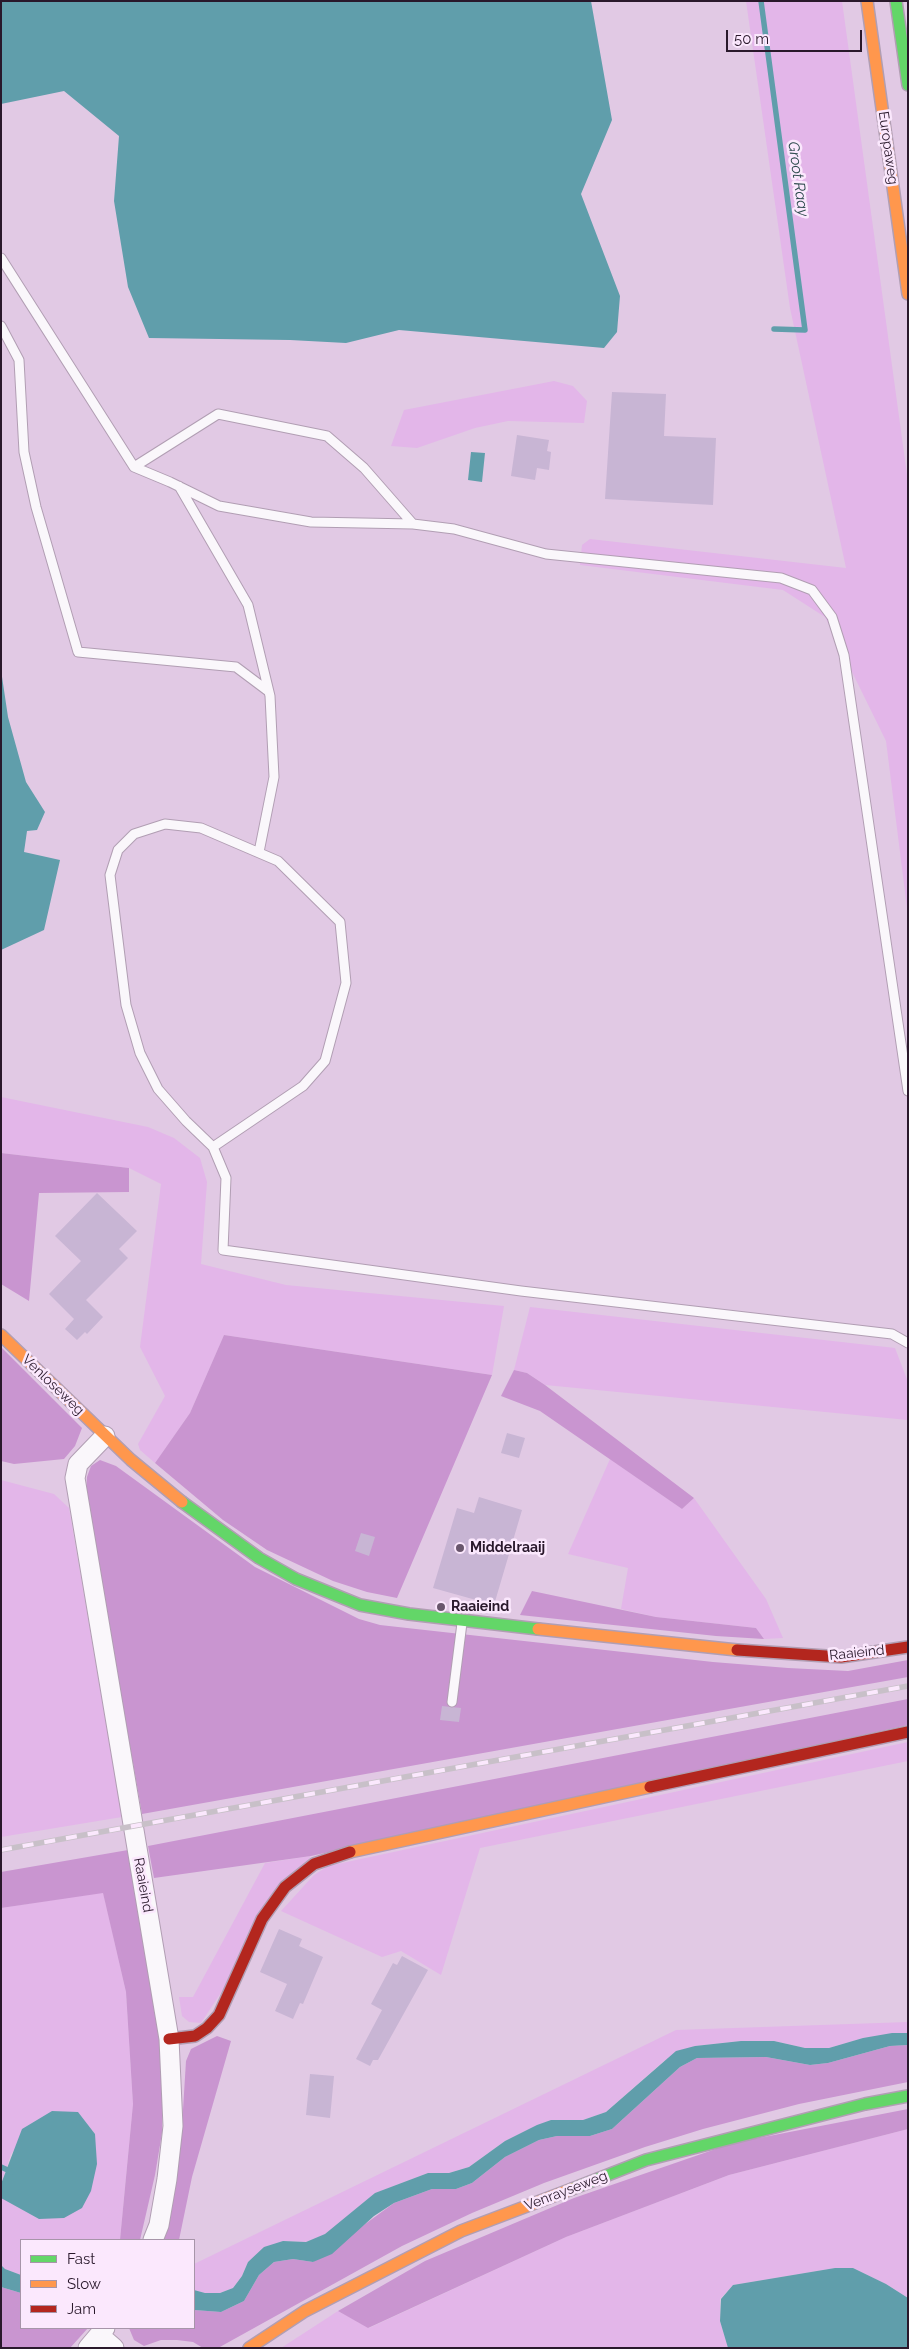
<!DOCTYPE html>
<html>
<head>
<meta charset="utf-8">
<style>
	body { margin:0 }
	#map { position:relative; width:909px; height:2349px; overflow:hidden; background:#e1c9e4; font-family:Raleway,sans-serif }
	canvas { display:block }
	.frame { position:absolute; inset:0; border:2px solid #29182b; pointer-events:none }
	.legend { position:absolute; left:20px; top:2239px; width:175px; height:90px; box-sizing:border-box; background:#fbe8fd; border:1px solid #a795a9; margin:0; padding:6px 9px; list-style:none; font-size:15px; color:#29182b }
	.legend li { display:flex; align-items:center; gap:10px; height:25px }
	.legend b { width:25px; border:1px solid #a795a9 }
	.scale { position:absolute; left:726px; top:30px; width:136px; height:22px; box-sizing:border-box; border:2px solid #29182b; border-top:0; padding-left:6px; font-size:15px; line-height:18px; white-space:nowrap; color:#29182b; -webkit-text-stroke:4px #fbe8fd; paint-order:stroke }
</style>
</head>
<body>
<div id="map">
<canvas width="909" height="2349"></canvas>
<div class="frame"></div>
<ul class="legend">
<li><b style="height:6px;background:#63d668"></b>Fast</li>
<li><b style="height:6px;background:#ff974d"></b>Slow</li>
<li><b style="height:6px;background:#b3261e"></b>Jam</li>
</ul>
<div class="scale">50 m</div>
</div>
<script>
const context = document.querySelector('canvas').getContext('2d');
context.lineJoin = 'round';
function fill(path, color) { context.fillStyle = color; context.fill(path, 'evenodd'); }
const toPath = rows => new Path2D(rows.map(r => 'M' + r).join(''));
function trace(path, color, width, dash) { context.strokeStyle = color; context.lineWidth = width; context.lineCap = dash ? 'butt' : 'round'; context.setLineDash(dash || []); context.stroke(path); }
function write(font, color, halo, rows, align = 'center') {
  context.font = font + ' Raleway,sans-serif'; context.lineWidth = 5; context.setLineDash([]); context.textBaseline = 'middle'; context.strokeStyle = halo; context.fillStyle = color; for (const [text, x, y, turn = 0] of rows) {
    context.save(); context.translate(x, y); context.rotate((+turn || 0) * Math.PI / 180); context.textAlign = isNaN(turn) ? turn : align; if (halo) context.strokeText(text, 0, 0); context.fillText(text, 0, 0); context.restore();
  }
}
fill(toPath([
	[746,1,842,1,908,482,908,916,886,741,825,617,783,590,580,565,582,545,590,539,846,568,790,308],
	[554,381,573,386,587,401,584,423,508,421,475,428,417,448,391,446,404,410],
	[1,1097,148,1127,174,1138,200,1158,207,1182,201,1264,286,1285,504,1306,492,1375,224,1335,190,1413,155,1463,140,1450,138,1444,165,1396,140,1347,161,1184,129,1168,1,1153],
	[530,1307,895,1348,908,1382,908,1420,545,1385,527,1373,514,1370],
	[610,1459,682,1509,694,1498,766,1599,783,1638,764,1639,756,1628,656,1617,621,1609,628,1568,568,1554],
	[1,1480,54,1494,69,1508,122,1817,1,1837],
	[908,1742,908,1761,480,1848,441,1975,401,1951,382,1957,281,1911,314,1875,328,1866],
	[311,1856,201,2023,189,2022,182,2016,179,1997,193,1997,265,1863],
	[103,1892,126,1992,133,2104,120,2240,21,2240,21,2275,5,2269,1,2265,1,2197,39,2219,95,2134,78,2113,52,2111,11,2154,1,2184,1,1908],
	[908,2022,908,2033,864,2038,829,2048,805,2048,774,2041,741,2041,695,2046,664,2061,606,2112,583,2120,551,2120,505,2141,469,2167,449,2173,428,2173,376,2193,326,2234,306,2242,283,2241,248,2262,242,2276,233,2288,220,2293,205,2293,194,2290,194,2264,676,2030],
	[908,2129,908,2298,886,2284,853,2268,835,2268,733,2285,720,2299,720,2321,728,2348,281,2348,338,2311,369,2328,566,2237,729,2175]
]), '#e3b6e9');
fill(toPath([
	[1,1153,129,1168,129,1192,39,1193,29,1301,1,1284],
	[224,1335,492,1375,397,1598,367,1592,333,1581,267,1550,223,1520,155,1463,190,1413],
	[1,1347,82,1428,75,1446,64,1459,14,1464,1,1461],
	[514,1370,527,1373,545,1385,694,1498,682,1509,540,1411,501,1396],
	[100,1460,116,1466,255,1567,359,1619,380,1625,713,1662,788,1668,848,1671,908,1660,908,1677,142,1814,86,1496,87,1477,91,1466],
	[532,1591,656,1617,756,1628,764,1639,716,1636,520,1615],
	[908,1699,908,1725,311,1856,154,1878,148,1846],
	[128,1850,159,2032,162,2096,162,2133,155,2175,140,2240,120,2240,133,2104,126,1992,103,1893,1,1908,1,1872],
	[217,2036,231,2041,192,2177,179,2240,161,2240,176,2180,182,2126,186,2061,191,2049],
	[908,2045,908,2082,799,2104,703,2129,645,2147,544,2183,472,2213,402,2246,218,2348,203,2348,193,2342,177,2340,161,2340,144,2346,134,2340,129,2328,194,2328,194,2310,221,2312,244,2301,259,2275,274,2262,293,2259,313,2262,394,2203,432,2189,456,2189,472,2183,505,2157,539,2140,557,2136,590,2136,612,2129,680,2067,697,2058,766,2057,810,2065,828,2063,890,2046],
	[908,2109,908,2129,729,2175,566,2237,368,2328,338,2311,425,2261,574,2198,733,2143],
	[1,2287,21,2293,21,2328,88,2328,70,2348,1,2348]
]), '#c995d0');
fill(toPath([
	[1,1,591,1,612,120,581,194,620,296,617,332,604,348,399,330,346,343,290,340,149,338,128,287,114,201,119,136,64,91,1,104],
	[471,452,485,453,482,482,468,480],
	[1,670,8,717,26,782,45,812,37,830,27,831,24,852,60,860,44,930,1,950],
	[892,2033,908,2033,908,2045,890,2046,828,2063,810,2065,766,2057,697,2058,680,2067,612,2129,590,2136,557,2136,539,2140,505,2157,472,2183,456,2189,432,2189,394,2203,374,2216,332,2254,313,2262,293,2259,274,2262,259,2275,244,2301,221,2312,194,2310,194,2290,205,2293,220,2293,233,2288,242,2276,248,2262,264,2247,283,2241,306,2242,325,2234,375,2193,428,2173,449,2173,469,2167,505,2141,537,2125,551,2120,583,2120,606,2112,676,2051,695,2046,741,2041,774,2041,805,2048,829,2048,863,2038],
	[52,2111,78,2112,95,2134,97,2164,91,2191,82,2208,64,2218,39,2219,1,2198,1,2184,22,2129],
	[1,2265,5,2269,21,2275,21,2293,1,2287],
	[835,2268,853,2268,886,2284,908,2298,908,2348,728,2348,720,2321,721,2299,733,2285]
]), '#609eab');
trace(toPath([
	[761,1,805,330,774,329],
	[1,2167,12,2172]
]), '#609eab', 5.5);
fill(toPath([
	[612,392,666,394,664,436,716,438,713,505,605,499],
	[517,435,549,440,547,451,551,452,549,470,537,468,535,480,511,476],
	[97,1193,137,1231,119,1249,128,1258,86,1300,103,1317,87,1334,85,1332,77,1340,65,1329,74,1319,49,1294,81,1261,55,1236],
	[507,1433,525,1438,519,1458,501,1453],
	[479,1497,522,1510,494,1605,433,1588,457,1508,474,1513],
	[361,1533,375,1537,369,1556,355,1551],
	[442,1706,461,1708,459,1722,440,1720],
	[279,1929,302,1939,299,1946,323,1957,303,2004,300,2003,293,2019,275,2011,287,1984,260,1972],
	[402,1956,428,1970,378,2060,373,2060,370,2066,356,2059,382,2010,371,2004,393,1963,397,1965],
	[310,2074,334,2076,330,2118,306,2115]
]), '#c8b5d4');
const lane = toPath([
	[1,258,134,467,218,414,327,436,364,468,413,524,454,529,546,554,781,578,812,590,832,617,844,655,908,1091],
	[1,326,19,360,24,452,36,507,78,652,236,667,268,691],
	[134,467,170,482,219,506,311,522,413,524],
	[179,486,248,605,270,696,274,777,259,852],
	[213,1147,303,1086,325,1061,346,983,340,922,278,861,201,828,165,824,134,834,118,850,110,875,126,1005,140,1053,158,1089,186,1121,213,1147,226,1178,223,1250,521,1291,892,1334,908,1343],
	[452,1702,462,1623]
]);
const street = toPath([
	[105,1436,78,1464,75,1478,169,2039,173,2126,167,2179,159,2225,153,2240],
	[99,2335,114,2348],
	[88,2348,105,2328]
]);
const fast = toPath([
	[896,1,908,85],
	[182,1502,259,1558,296,1579,360,1605,409,1614,538,1629],
	[572,2189,646,2160,865,2104,908,2096]
]);
const slow = toPath([
	[867,1,908,294],
	[1,1335,131,1460,182,1502],
	[538,1629,737,1650],
	[350,1852,650,1787],
	[249,2348,305,2311,461,2231,572,2189]
]);
const jam = toPath([
	[737,1650,841,1657,908,1647],
	[650,1787,908,1732],
	[169,2039,195,2036,207,2028,219,2015,262,1919,285,1887,314,1864,350,1852]
]);
trace(lane, '#b19eb3', 11);
trace(street, '#b19eb3', 21);
trace(fast, '#b19eb3', 14);
trace(slow, '#b19eb3', 14);
trace(jam, '#b19eb3', 14);
trace(lane, '#faf7fb', 9);
trace(street, '#faf7fb', 19);
trace(fast, '#63d668', 11);
trace(slow, '#ff974d', 11);
trace(jam, '#b3261e', 11);
const rail = toPath([
	[1,1850,908,1686]
]);
trace(rail, '#c8c0c8', 5.5);
trace(rail, '#fbe8fd', 4, [11]);
for (const [x, y, r, color] of [
	[460,1548,5,"#69566c"],
	[441,1607,5,"#69566c"]
]) { const dot = new Path2D(); dot.arc(x, y, r, 0, 2 * Math.PI); context.fillStyle = color; context.fill(dot); trace(dot, '#fbe8fd', 2); }
write('14px', '#29182b', '#fbe8fd', [
	["Europaweg",888,148,82],
	["Venloseweg",53,1385,44],
	["Raaieind",857,1653,-6],
	["Raaieind",143,1885,80],
	["Venrayseweg",566,2191,-21]
]);
write('bold 14px', '#29182b', '#fbe8fd', [
	["Middelraaij",470,1548],
	["Raaieind",451,1607]
], 'left');
write('italic 15px', '#2e4b4e', '#fbe8fd', [
	["Groot Raay",798,179,82]
]);
</script>
</body>
</html>
